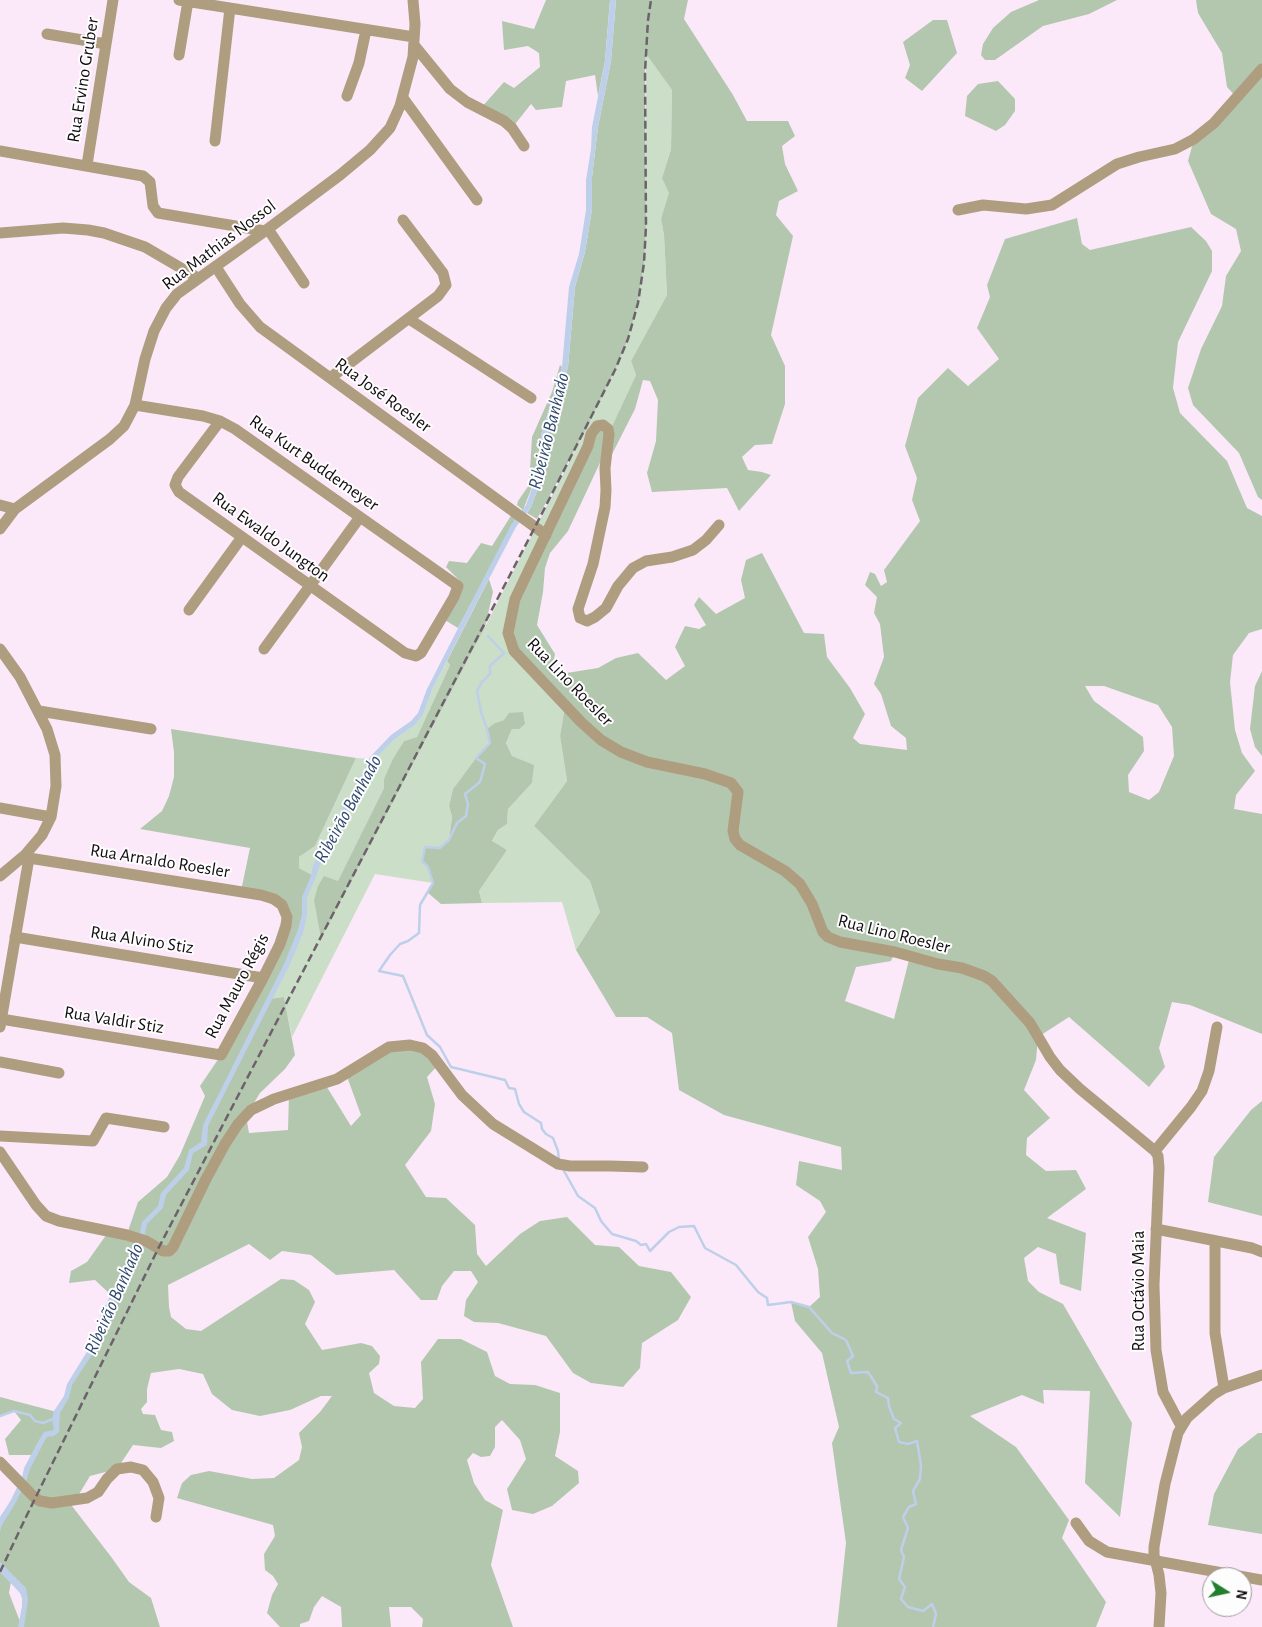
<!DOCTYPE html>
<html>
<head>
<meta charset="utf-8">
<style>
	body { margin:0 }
	#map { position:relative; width:1262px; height:1627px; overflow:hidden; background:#fbe9fa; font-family:"Alegreya Sans",sans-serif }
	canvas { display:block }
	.north { position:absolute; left:1202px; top:1567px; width:50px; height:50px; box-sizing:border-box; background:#fdfdfd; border:1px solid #9f9d9f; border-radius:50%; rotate:100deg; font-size:14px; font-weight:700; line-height:20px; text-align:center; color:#120c11 }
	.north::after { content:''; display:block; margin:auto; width:18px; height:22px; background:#237f30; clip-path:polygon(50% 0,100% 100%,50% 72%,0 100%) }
</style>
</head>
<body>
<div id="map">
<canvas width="1262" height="1627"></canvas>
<div class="north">N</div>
</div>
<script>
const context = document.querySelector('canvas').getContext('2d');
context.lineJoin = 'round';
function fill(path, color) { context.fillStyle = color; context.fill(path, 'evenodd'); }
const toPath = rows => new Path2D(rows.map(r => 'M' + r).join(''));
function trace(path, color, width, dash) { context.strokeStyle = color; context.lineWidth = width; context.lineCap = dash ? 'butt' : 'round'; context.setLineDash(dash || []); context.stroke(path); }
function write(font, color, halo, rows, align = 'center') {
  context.font = font + ' "Alegreya Sans",sans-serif'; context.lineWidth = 4; context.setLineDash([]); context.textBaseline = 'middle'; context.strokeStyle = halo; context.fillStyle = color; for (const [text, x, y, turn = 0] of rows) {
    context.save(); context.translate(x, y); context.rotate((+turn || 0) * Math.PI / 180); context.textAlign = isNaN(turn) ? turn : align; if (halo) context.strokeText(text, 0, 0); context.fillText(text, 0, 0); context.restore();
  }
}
fill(toPath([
	[646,54,672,90,671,149,662,178,670,193,661,219,664,235,667,295,631,361,636,375,609,434,521,585,565,706,560,736,567,781,534,826,590,881,600,912,576,950,562,902,482,903,479,891,507,850,492,842,498,830,507,824,508,809,532,783,533,765,512,756,506,743,512,729,504,720,495,723,490,743,476,758,453,789,449,806,452,817,449,840,440,848,428,867,433,883,375,874,292,1037,284,997,268,999,314,876,299,868,299,857,315,846,356,758,374,759,395,739,415,725,423,715,432,690,447,661,450,665,417,737,404,741,384,779,384,788,338,882,321,937,485,627,584,433,615,370,628,339,638,303,644,263,646,226]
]), '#cbdec7');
fill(toPath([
	[546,0,610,0,605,61,598,96,595,75,566,81,562,107,536,110,531,104,512,128,481,108,504,82,514,88,540,67,539,53,528,46,504,50,502,21,534,29],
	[616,0,688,0,684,19,733,95,747,121,788,121,795,136,782,146,785,164,798,191,779,201,776,215,793,236,771,335,785,366,785,404,772,444,755,445,742,457,748,470,762,472,771,475,739,511,727,488,652,492,647,473,656,441,658,400,650,381,643,380,635,409,605,468,606,450,568,531,550,553,545,568,543,592,537,625,555,654,552,670,560,674,598,668,616,658,638,653,666,680,685,666,675,647,685,626,699,629,706,625,694,605,699,597,716,614,745,598,741,580,746,560,762,553,804,633,824,634,827,657,850,688,865,714,853,738,860,744,907,750,906,738,891,726,881,694,874,684,884,657,880,624,874,613,877,597,865,585,870,572,875,574,881,586,887,582,884,570,920,521,912,500,917,478,905,446,918,398,948,368,968,386,999,359,977,328,990,297,987,285,1005,239,1077,218,1082,244,1090,250,1191,227,1206,241,1212,251,1212,271,1178,342,1173,388,1180,413,1227,461,1247,508,1262,516,1262,629,1249,633,1233,655,1230,682,1235,730,1242,753,1255,771,1236,795,1234,809,1262,814,1262,1034,1190,1005,1172,1002,1159,1048,1165,1067,1149,1087,1069,1017,1038,1037,1036,1060,1024,1090,1050,1118,1027,1138,1026,1155,1046,1171,1076,1170,1086,1189,1047,1218,1086,1233,1081,1291,1060,1284,1056,1254,1038,1247,1024,1258,1028,1281,1039,1292,1063,1304,1132,1423,1120,1517,1085,1483,1090,1391,1043,1390,1044,1404,1022,1395,970,1416,1016,1447,1069,1520,1062,1538,1106,1602,1096,1627,837,1627,846,1543,832,1443,839,1427,822,1353,795,1321,791,1302,809,1307,820,1297,818,1269,808,1237,826,1212,820,1201,796,1185,799,1161,842,1170,841,1147,724,1115,679,1090,672,1033,647,1017,616,1017,576,950,600,912,590,881,534,826,567,781,560,736,565,706,514,651,512,611,597,426,609,433,636,375,631,361,667,295,664,235,661,219,669,193,662,178,671,149,672,90,646,54,645,72,646,226,644,263,638,303,628,339,615,370,584,433,537,519,527,513,531,507,542,478,547,455,547,435,568,367,575,287,585,252,592,209,592,177,598,127,611,61],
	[1085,686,1104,686,1158,705,1172,727,1174,756,1159,792,1149,800,1129,792,1128,775,1144,751,1143,737,1094,701],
	[895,952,910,956,894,1019,845,1001,856,967,891,961],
	[1039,0,1117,0,1089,14,1043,26,995,60,985,60,981,55,983,44,993,28,1011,12],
	[1196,0,1262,0,1262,500,1258,497,1239,453,1193,405,1188,388,1201,349,1222,306,1226,276,1241,251,1236,229,1211,214,1188,161,1194,139,1237,98,1227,87,1222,53,1198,13],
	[933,20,947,20,957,53,922,91,905,78,910,65,903,42],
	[998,81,1015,99,1015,111,1005,125,996,131,965,116,967,96,978,84],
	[560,365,562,367,541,435,541,455,536,477,523,510,517,505,518,501,529,485,532,437,552,392],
	[512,514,517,516,458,628,443,619,460,581,446,567,449,561,467,563,481,543,492,546],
	[489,579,493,592,485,627,321,938,314,900,318,886,324,876,338,881,384,788,384,779,393,759,404,741,417,737,450,665,447,661],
	[1262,671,1262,756,1255,747,1250,729,1255,686],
	[523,712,525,724,519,729,512,729,506,743,512,756,534,765,532,783,508,809,507,824,498,830,492,841,507,850,479,891,482,903,441,904,427,892,433,883,428,867,422,861,425,847,440,847,449,840,452,817,449,806,453,789,476,758,490,743,487,729,495,723,504,720,509,713],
	[171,729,356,758,315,846,299,857,299,868,314,876,305,897,300,932,269,999,284,997,295,1055,285,1069,260,1093,246,1116,249,1133,288,1130,289,1094,325,1084,351,1126,361,1115,346,1074,384,1049,410,1045,439,1064,427,1077,435,1104,431,1131,405,1165,426,1197,446,1198,475,1225,477,1254,486,1266,520,1234,540,1221,567,1217,595,1245,619,1247,639,1266,671,1272,691,1297,678,1320,642,1343,640,1368,623,1387,591,1383,573,1373,546,1336,498,1323,474,1322,464,1316,466,1300,478,1282,471,1271,454,1271,442,1286,437,1300,421,1300,394,1270,336,1275,311,1255,282,1251,270,1260,249,1244,168,1285,169,1307,171,1317,186,1329,201,1331,281,1279,294,1280,309,1290,315,1302,305,1324,322,1350,361,1343,372,1346,380,1356,379,1364,369,1373,374,1393,394,1406,415,1408,423,1399,421,1362,438,1339,461,1339,487,1352,495,1376,510,1384,535,1385,560,1393,560,1432,555,1456,578,1471,579,1483,552,1506,533,1514,512,1510,507,1489,526,1459,520,1440,502,1420,495,1427,495,1447,490,1456,481,1457,473,1453,467,1460,474,1483,485,1500,503,1510,491,1565,513,1627,422,1627,423,1619,411,1607,389,1607,391,1627,342,1627,341,1607,322,1596,314,1607,309,1621,300,1624,300,1627,280,1627,267,1613,272,1595,278,1584,273,1576,265,1570,264,1554,275,1536,273,1525,177,1498,182,1483,191,1475,209,1471,252,1479,274,1478,299,1460,302,1447,299,1433,320,1412,332,1396,321,1396,290,1410,260,1416,232,1410,212,1394,203,1374,179,1369,151,1373,147,1389,147,1402,141,1409,143,1414,155,1415,161,1430,172,1432,174,1441,161,1448,133,1445,117,1469,90,1476,72,1506,112,1558,129,1582,151,1598,160,1627,0,1627,0,1572,11,1582,9,1593,21,1624,23,1589,0,1566,0,1523,33,1455,9,1455,5,1439,21,1420,14,1411,0,1416,0,1397,57,1412,70,1384,96,1343,113,1297,95,1280,69,1283,71,1271,87,1262,109,1231,127,1234,138,1202,167,1177,180,1155,205,1096,200,1086,221,1055,263,978,285,910,241,891,250,848,140,829,162,811,169,796,174,777,174,752],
	[1262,1101,1262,1216,1208,1202,1214,1157,1251,1110],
	[1258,1433,1262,1433,1262,1534,1208,1525,1214,1494,1238,1449]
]), '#b3c7ae');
fill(toPath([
	[610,0,616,0,611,61,598,127,592,177,592,209,585,252,575,287,568,367,547,435,547,455,542,478,531,507,516,527,478,600,432,690,423,715,415,725,395,739,374,760,366,777,364,788,352,802,319,867,316,877,307,897,307,915,303,933,289,966,208,1126,207,1145,193,1153,189,1170,166,1195,163,1208,147,1224,142,1249,137,1258,127,1271,123,1288,115,1298,107,1315,99,1344,72,1385,69,1398,60,1413,59,1432,54,1436,47,1437,44,1442,30,1469,27,1479,16,1502,2,1525,0,1532,0,1517,11,1500,22,1478,24,1468,39,1440,44,1432,54,1430,52,1419,54,1411,64,1396,67,1384,93,1342,101,1314,110,1296,118,1287,121,1270,132,1256,137,1248,142,1222,158,1206,161,1193,184,1168,189,1150,201,1142,203,1125,284,964,297,932,302,915,302,897,311,876,313,866,347,800,358,786,361,776,370,757,391,735,411,721,418,713,427,689,473,599,511,525,526,505,536,477,541,455,541,435,562,367,569,287,579,254,586,210,586,180,591,149,592,127,605,61],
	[0,1562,26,1588,28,1600,24,1627,18,1627,23,1601,20,1593,0,1572]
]), '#becfe9');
trace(toPath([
	[488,636,504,653,490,666,490,674,482,682,477,691,481,712,487,729,490,743,476,758,485,764,480,782,465,794,468,804,466,816,457,823,449,840,440,848,425,847,422,861,428,867,433,883,420,905,419,933,408,941,400,944,390,955,379,971,403,976,427,1035,440,1047,451,1067,505,1080,509,1088,515,1089,519,1104,524,1112,541,1123,542,1129,546,1134,553,1138,558,1151,559,1161],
	[564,1171,578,1196,595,1208,601,1221,612,1234,636,1241,641,1245,646,1244,650,1251,669,1232,679,1227,694,1226,705,1248,736,1265,758,1292,767,1298,768,1305,791,1302,809,1307,832,1333,846,1340,853,1356,847,1361,851,1373,868,1372,877,1386,876,1392,888,1398,889,1406,894,1419,901,1423,895,1428,899,1442,908,1444,917,1441,921,1465,920,1479,913,1491,916,1504,909,1507,903,1517,908,1528,901,1550,904,1557,899,1579,905,1587,901,1599,908,1607,923,1611,932,1604,936,1614,933,1627],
	[0,1416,14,1411,30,1415,35,1421,43,1423,53,1419]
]), '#becfe9', 2.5);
trace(toPath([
	[179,0,414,37],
	[47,34,106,44],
	[414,45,450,89,467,102,504,121,512,128,524,146],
	[179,55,188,1],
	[347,96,359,63,366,30],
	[403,98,477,200],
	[215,141,230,8],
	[0,151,143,176,150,182,153,206,158,213,265,231],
	[87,165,113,0],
	[958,210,983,205,1026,209,1052,205,1117,164,1139,157,1175,149,1194,139,1214,123,1262,69],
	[268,229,304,283],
	[0,233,63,228,88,230,104,233,145,247,198,278],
	[216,267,240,304,260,327,546,535],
	[409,319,531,398],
	[330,378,438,296,446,285,443,273,403,220],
	[135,405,203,416,220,421,235,429,458,586,454,597,421,653,416,656,405,653,179,492,175,485,178,477,220,421],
	[0,505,15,509],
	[719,525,706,540,693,550,672,557,646,561,633,568,618,586,606,608,595,617,587,621,580,618,578,609,593,564,605,507,606,490,605,468,609,434,608,429,603,425,597,426,591,434,588,446,515,599,508,633,514,651,581,722,601,740,621,752,647,762,705,774,731,783,738,792,733,831,735,839,740,845,785,871,800,884,812,904,823,932,828,937,840,942,895,952,938,964,962,968,984,976,992,981,1030,1023,1050,1057,1060,1070,1080,1089,1155,1151,1158,1156,1159,1168,1154,1285,1156,1350,1163,1392,1181,1426],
	[0,529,15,509,110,439,124,426,135,405,145,359,154,331,166,308,177,294,265,231,340,175,370,150,390,128,400,106,413,57,415,24,413,0],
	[189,610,242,537],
	[0,649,20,677,47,729,55,755,56,786,51,817,42,835,25,855,0,876],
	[264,649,360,517],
	[39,711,151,729],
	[0,808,51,817],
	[15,937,263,978],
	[1,1019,221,1055,263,978,280,944,286,926,287,917,282,905,274,899,261,895,29,858,25,855],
	[0,1027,29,858],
	[0,1062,59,1073],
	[0,1136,93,1141,106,1118,164,1127],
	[1155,1151,1191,1107,1202,1091,1209,1071,1217,1027],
	[0,1152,36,1205,46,1216,59,1221,127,1235,146,1241,163,1251,169,1251,173,1247,206,1179,225,1144,238,1124,251,1110,274,1099,337,1079,389,1047,410,1045,423,1048,432,1055,462,1095,493,1124,558,1164,570,1166,610,1166,643,1167],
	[1156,1229,1252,1248,1262,1252],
	[1215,1241,1215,1333,1224,1388],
	[0,1462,35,1498,40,1501,52,1503,87,1498,98,1492,107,1479,117,1469,131,1467,143,1470,153,1482,159,1498,156,1517],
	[1076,1523,1089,1541,1107,1552,1262,1580],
	[1159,1627,1161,1593,1159,1575,1154,1555,1154,1547,1165,1484,1178,1433,1187,1418,1214,1394,1224,1388,1262,1375]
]), '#af9d80', 11);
trace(toPath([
	[0,1572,25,1519,158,1249,535,527,615,370,628,339,638,303,644,263,646,226,645,72,648,20,651,0]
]), '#6d626c', 2.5, [8, 4]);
write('18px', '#120c11', '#fdfdfd', [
	["Rua Ervino Gruber",83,80,-81],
	["Rua Mathias Nossol",219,245,-37],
	["Rua José Roesler",383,395,36],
	["Rua Kurt Buddemeyer",314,463,35],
	["Rua Ewaldo Jungton",271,537,36],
	["Rua Lino Roesler",570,682,46],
	["Rua Arnaldo Roesler",160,861,9],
	["Rua Lino Roesler",894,934,14],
	["Rua Alvino Stiz",142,940,9],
	["Rua Mauro Régis",237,986,-62],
	["Rua Valdir Stiz",114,1020,9],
	["Rua Octávio Maia",1139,1291,-90]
]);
write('italic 19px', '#2f486e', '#fdfdfd', [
	["Ribeirão Banhado",549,431,-76],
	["Ribeirão Banhado",348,809,-61],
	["Ribeirão Banhado",114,1299,-66]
]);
</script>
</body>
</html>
